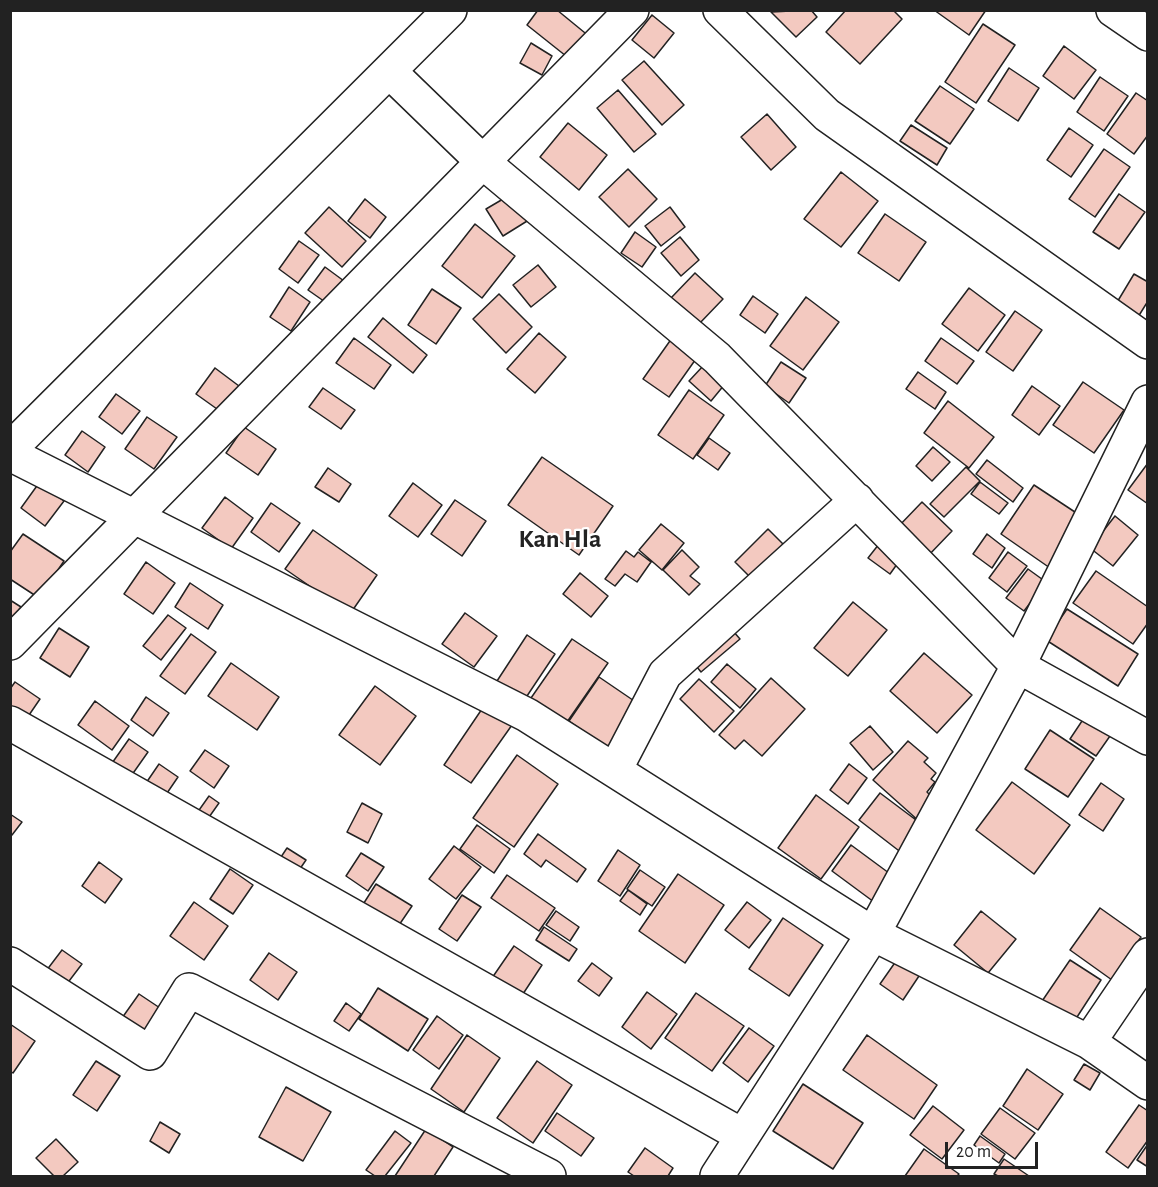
<!DOCTYPE html>
<html>
<head>
<meta charset="utf-8">
<style>
	body { margin:0 }
	#map { position:relative; width:1158px; height:1187px; overflow:hidden; background:#fff; font-family:"Alegreya Sans",sans-serif }
	canvas { display:block }
	.frame { position:absolute; inset:0; border:12px solid #222; pointer-events:none }
	.scale { position:absolute; left:945px; top:1142px; width:93px; height:27px; box-sizing:border-box; border:3px solid #222; border-top:0; padding-left:8px; font-size:18px; line-height:21px; white-space:nowrap; color:#222; -webkit-text-stroke:4px #fff; paint-order:stroke }
</style>
</head>
<body>
<div id="map">
<canvas width="1158" height="1187"></canvas>
<div class="frame"></div>
<div class="scale">20 m</div>
</div>
<script>
const context = document.querySelector('canvas').getContext('2d');
context.lineJoin = 'round';
function fill(path, color) { context.fillStyle = color; context.fill(path, 'evenodd'); }
const toPath = rows => new Path2D(rows.map(r => 'M' + r).join(''));
function trace(path, color, width, dash) { context.strokeStyle = color; context.lineWidth = width; context.lineCap = dash ? 'butt' : 'round'; context.setLineDash(dash || []); context.stroke(path); }
function write(font, color, halo, rows, align = 'center') {
  context.font = font + ' "Alegreya Sans",sans-serif'; context.lineWidth = 4.5; context.setLineDash([]); context.textBaseline = 'middle'; context.strokeStyle = halo; context.fillStyle = color; for (const [text, x, y, turn = 0] of rows) {
    context.save(); context.translate(x, y); context.rotate((+turn || 0) * Math.PI / 180); context.textAlign = isNaN(turn) ? turn : align; if (halo) context.strokeText(text, 0, 0); context.fillText(text, 0, 0); context.restore();
  }
}
const building = toPath([
	[538,10,557,10,590,37,571,60,527,25,538,10],
	[811,10,817,17,796,37,771,12,811,10],
	[846,10,893,10,902,19,860,64,826,32,846,10],
	[934,10,986,10,969,35,934,10],
	[652,15,674,33,654,58,632,40,652,15],
	[983,24,1015,45,976,103,945,82,983,24],
	[531,43,552,56,542,75,520,63,531,43],
	[1064,46,1096,70,1074,99,1043,76,1064,46],
	[644,61,684,105,662,125,622,80,644,61],
	[1009,68,1039,88,1018,121,988,101,1009,68],
	[1100,77,1128,96,1104,131,1077,112,1100,77],
	[940,86,974,109,950,144,915,121,940,86],
	[618,90,656,134,634,152,597,108,618,90],
	[1136,93,1148,101,1148,135,1134,154,1107,134,1136,93],
	[767,114,796,147,771,170,741,137,767,114],
	[568,123,607,155,579,190,540,157,568,123],
	[911,125,947,148,937,165,900,141,911,125],
	[1069,128,1093,145,1071,177,1047,160,1069,128],
	[1104,149,1130,167,1095,217,1069,199,1104,149],
	[628,169,657,199,629,227,599,197,628,169],
	[841,172,878,201,841,247,804,219,841,172],
	[515,192,532,218,503,236,486,209,515,192],
	[1119,194,1145,212,1119,249,1093,232,1119,194],
	[365,199,386,217,370,238,348,221,365,199],
	[329,207,366,241,342,267,305,233,329,207],
	[670,207,685,227,661,246,645,226,670,207],
	[885,214,926,242,899,281,858,253,885,214],
	[475,224,515,256,482,298,442,266,475,224],
	[635,232,656,247,642,267,621,253,635,232],
	[680,237,699,260,681,276,661,253,680,237],
	[299,241,319,255,298,283,279,269,299,241],
	[538,265,556,287,531,307,513,285,538,265],
	[325,267,344,281,328,304,308,290,325,267],
	[695,273,723,299,698,325,670,299,695,273],
	[1134,274,1148,282,1148,301,1138,317,1116,304,1134,274],
	[289,287,310,302,291,331,270,317,289,287],
	[969,288,1005,315,978,351,942,324,969,288],
	[432,289,461,308,436,344,408,325,432,289],
	[499,294,532,327,506,353,473,319,499,294],
	[753,296,778,314,765,333,740,315,753,296],
	[806,297,839,322,803,370,770,346,806,297],
	[1015,311,1042,330,1013,371,986,352,1015,311],
	[383,318,427,355,413,373,368,337,383,318],
	[539,333,566,357,535,393,507,369,539,333],
	[354,338,391,365,374,389,336,363,354,338],
	[672,338,698,356,669,397,643,379,672,338],
	[941,338,974,361,957,384,925,361,941,338],
	[781,362,806,378,789,403,765,386,781,362],
	[704,365,725,384,711,401,689,381,704,365],
	[215,368,243,389,224,414,196,394,215,368],
	[918,372,946,392,935,409,906,389,918,372],
	[1083,382,1124,410,1094,453,1053,425,1083,382],
	[1032,386,1060,406,1039,435,1012,415,1032,386],
	[323,388,355,410,341,429,309,407,323,388],
	[689,390,724,415,693,459,658,435,689,390],
	[116,394,140,411,122,434,99,417,116,394],
	[948,401,994,437,969,468,924,433,948,401],
	[147,417,177,437,154,469,125,449,147,417],
	[244,427,276,449,258,475,226,453,244,427],
	[82,431,105,447,88,472,65,455,82,431],
	[709,438,730,453,718,470,697,455,709,438],
	[933,447,950,462,932,481,916,466,933,447],
	[542,457,613,506,579,555,508,505,542,457],
	[987,460,1023,488,1013,502,976,474,987,460],
	[1148,463,1148,504,1128,490,1148,463],
	[966,467,980,481,944,517,930,504,966,467],
	[328,468,351,484,339,502,315,487,328,468],
	[980,482,1008,503,999,514,971,494,980,482],
	[39,483,64,501,45,526,21,508,39,483],
	[413,483,442,505,418,537,389,516,413,483],
	[1034,485,1084,518,1050,568,1001,534,1034,485],
	[225,497,253,518,231,549,202,528,225,497],
	[455,500,486,521,462,556,431,534,455,500],
	[922,502,952,531,926,558,896,529,922,502],
	[271,503,300,523,279,552,251,532,271,503],
	[1115,516,1138,535,1113,566,1090,548,1115,516],
	[661,524,684,543,662,570,639,550,661,524],
	[768,529,786,547,753,580,735,562,768,529],
	[313,530,377,575,350,614,285,569,313,530],
	[23,534,64,561,39,598,10,579,10,552,23,534],
	[987,534,1005,548,992,568,973,554,987,534],
	[879,544,900,560,890,574,868,558,879,544],
	[682,550,699,567,690,576,700,584,689,595,663,570,682,550],
	[626,551,634,557,638,552,651,562,637,582,625,574,615,586,605,579,626,551],
	[1008,552,1027,566,1007,592,989,578,1008,552],
	[146,562,175,583,153,614,124,594,146,562],
	[1028,569,1046,582,1024,611,1006,598,1028,569],
	[1096,571,1148,607,1148,623,1133,644,1073,603,1096,571],
	[580,573,608,596,591,617,563,594,580,573],
	[190,583,223,605,208,629,175,607,190,583],
	[10,600,21,607,10,622,10,600],
	[853,602,887,630,848,676,814,648,853,602],
	[1067,609,1138,654,1118,686,1046,640,1067,609],
	[465,613,497,636,474,667,442,644,465,613],
	[168,615,186,628,161,660,143,646,168,615],
	[726,623,740,639,701,672,688,656,726,623],
	[59,628,89,647,70,677,40,658,59,628],
	[191,634,216,652,185,694,160,676,191,634],
	[527,635,555,654,525,699,497,681,527,635],
	[572,639,608,663,567,722,531,698,572,639],
	[924,653,972,695,937,733,890,691,924,653],
	[231,663,279,697,257,730,208,696,231,663],
	[727,664,756,689,740,708,711,682,727,664],
	[599,677,646,709,615,753,569,721,599,677],
	[771,678,805,709,762,756,744,740,735,749,719,735,771,678],
	[699,679,734,711,714,732,680,699,699,679],
	[15,682,40,699,27,718,10,706,10,689,15,682],
	[375,686,416,716,380,765,339,735,375,686],
	[146,697,169,713,153,736,131,720,146,697],
	[95,701,129,726,112,750,78,725,95,701],
	[484,706,512,725,471,783,444,765,484,706],
	[1084,718,1110,736,1096,756,1070,739,1084,718],
	[870,726,893,752,873,770,850,743,870,726],
	[1050,730,1094,759,1068,797,1025,769,1050,730],
	[129,739,148,752,129,779,110,766,129,739],
	[908,741,928,758,924,762,936,773,931,779,935,782,927,792,931,796,920,822,873,780,908,741],
	[205,750,229,766,214,788,190,771,205,750],
	[517,755,558,784,514,847,473,818,517,755],
	[159,764,178,777,163,799,144,786,159,764],
	[849,764,867,778,848,804,830,790,849,764],
	[1012,782,1070,825,1034,874,976,830,1012,782],
	[1101,783,1124,799,1103,831,1079,815,1101,783],
	[880,793,928,829,907,857,859,820,880,793],
	[816,795,859,827,821,879,778,848,816,795],
	[209,796,219,803,207,820,197,813,209,796],
	[362,803,382,814,368,843,347,832,362,803],
	[10,814,22,822,12,835,10,833,10,814],
	[477,825,510,849,494,873,460,849,477,825],
	[538,834,586,869,577,882,546,860,541,867,524,854,538,834],
	[851,845,893,876,874,902,832,871,851,845],
	[454,846,481,867,456,899,429,879,454,846],
	[287,848,306,860,293,879,275,866,287,848],
	[618,850,640,865,620,896,598,881,618,850],
	[361,853,384,867,368,891,346,876,361,853],
	[99,862,122,879,105,903,82,886,99,862],
	[230,869,253,885,233,914,210,899,230,869],
	[640,870,665,887,652,906,627,889,640,870],
	[678,874,724,905,685,963,639,931,678,874],
	[507,875,555,908,539,931,491,898,507,875],
	[376,884,412,906,397,928,362,906,376,884],
	[628,890,647,904,640,915,620,901,628,890],
	[462,895,481,907,457,941,439,929,462,895],
	[194,902,228,926,204,960,170,936,194,902],
	[747,902,771,920,749,948,725,930,747,902],
	[1100,908,1141,937,1112,980,1070,950,1100,908],
	[556,911,579,927,570,941,546,925,556,911],
	[981,911,1016,939,988,973,954,945,981,911],
	[783,918,823,945,789,996,749,969,783,918],
	[544,927,577,949,569,961,536,940,544,927],
	[514,946,542,965,521,997,492,978,514,946],
	[62,950,82,964,63,989,43,975,62,950],
	[269,953,297,972,278,1000,250,980,269,953],
	[901,954,923,970,903,1000,880,984,901,954],
	[1070,960,1101,980,1068,1031,1036,1010,1070,960],
	[592,963,612,978,599,996,578,981,592,963],
	[378,988,428,1019,408,1051,359,1019,378,988],
	[647,992,677,1014,651,1049,622,1027,647,992],
	[696,993,744,1026,712,1071,665,1038,696,993],
	[139,994,163,1010,146,1035,122,1018,139,994],
	[346,1003,361,1014,349,1031,334,1021,346,1003],
	[437,1016,463,1035,439,1069,413,1050,437,1016],
	[10,1024,35,1041,13,1073,10,1071,10,1024],
	[749,1028,774,1046,748,1082,723,1063,749,1028],
	[467,1035,500,1058,464,1112,431,1089,467,1035],
	[867,1035,937,1085,914,1119,843,1070,867,1035],
	[96,1061,120,1076,97,1111,73,1095,96,1061],
	[537,1061,572,1085,533,1143,497,1118,537,1061],
	[1084,1064,1100,1073,1090,1090,1074,1080,1084,1064],
	[1027,1069,1063,1094,1038,1130,1003,1106,1027,1069],
	[803,1084,863,1123,833,1169,773,1131,803,1084],
	[286,1087,331,1112,303,1161,259,1137,286,1087],
	[1139,1105,1148,1111,1148,1140,1128,1168,1106,1152,1139,1105],
	[933,1106,964,1130,942,1159,910,1135,933,1106],
	[1000,1108,1035,1133,1015,1159,981,1134,1000,1108],
	[557,1113,594,1138,581,1156,545,1131,557,1113],
	[160,1122,180,1134,169,1153,150,1141,160,1122],
	[426,1129,453,1147,434,1176,395,1176,426,1129],
	[395,1131,411,1143,385,1176,375,1176,366,1170,395,1131],
	[980,1136,1005,1154,999,1163,974,1145,980,1136],
	[56,1139,78,1162,63,1176,54,1176,36,1158,56,1139],
	[1148,1144,1148,1167,1137,1160,1148,1144],
	[645,1148,673,1168,668,1176,634,1176,628,1172,645,1148],
	[924,1149,959,1174,957,1176,905,1176,924,1149],
	[1004,1159,1029,1176,998,1176,994,1174,1004,1159]
]);
fill(building, '#f3c9c0');
trace(building, '#222', 1.5);
const minor = toPath([
	[720,10,827,115,1148,342],
	[389,71,484,163,717,358,1018,666,1148,738],
	[10,449,450,10],
	[10,454,527,715,873,934,1089,1042,1148,1083],
	[10,643,632,10],
	[10,723,743,1136],
	[615,770,665,674,857,500],
	[10,964,150,1053,189,990,549,1176],
	[1089,1042,1148,955],
	[717,1176,873,934,1018,666,1148,402]
]);
const highway = toPath([
	[1113,10,1148,34]
]);
trace(minor, '#222', 36);
trace(highway, '#222', 36);
trace(minor, '#fff', 33);
trace(highway, '#fff', 33);
write('bold 26px', '#222', '#fff', [
	["Kan Hla",560,539]
]);
</script>
</body>
</html>
